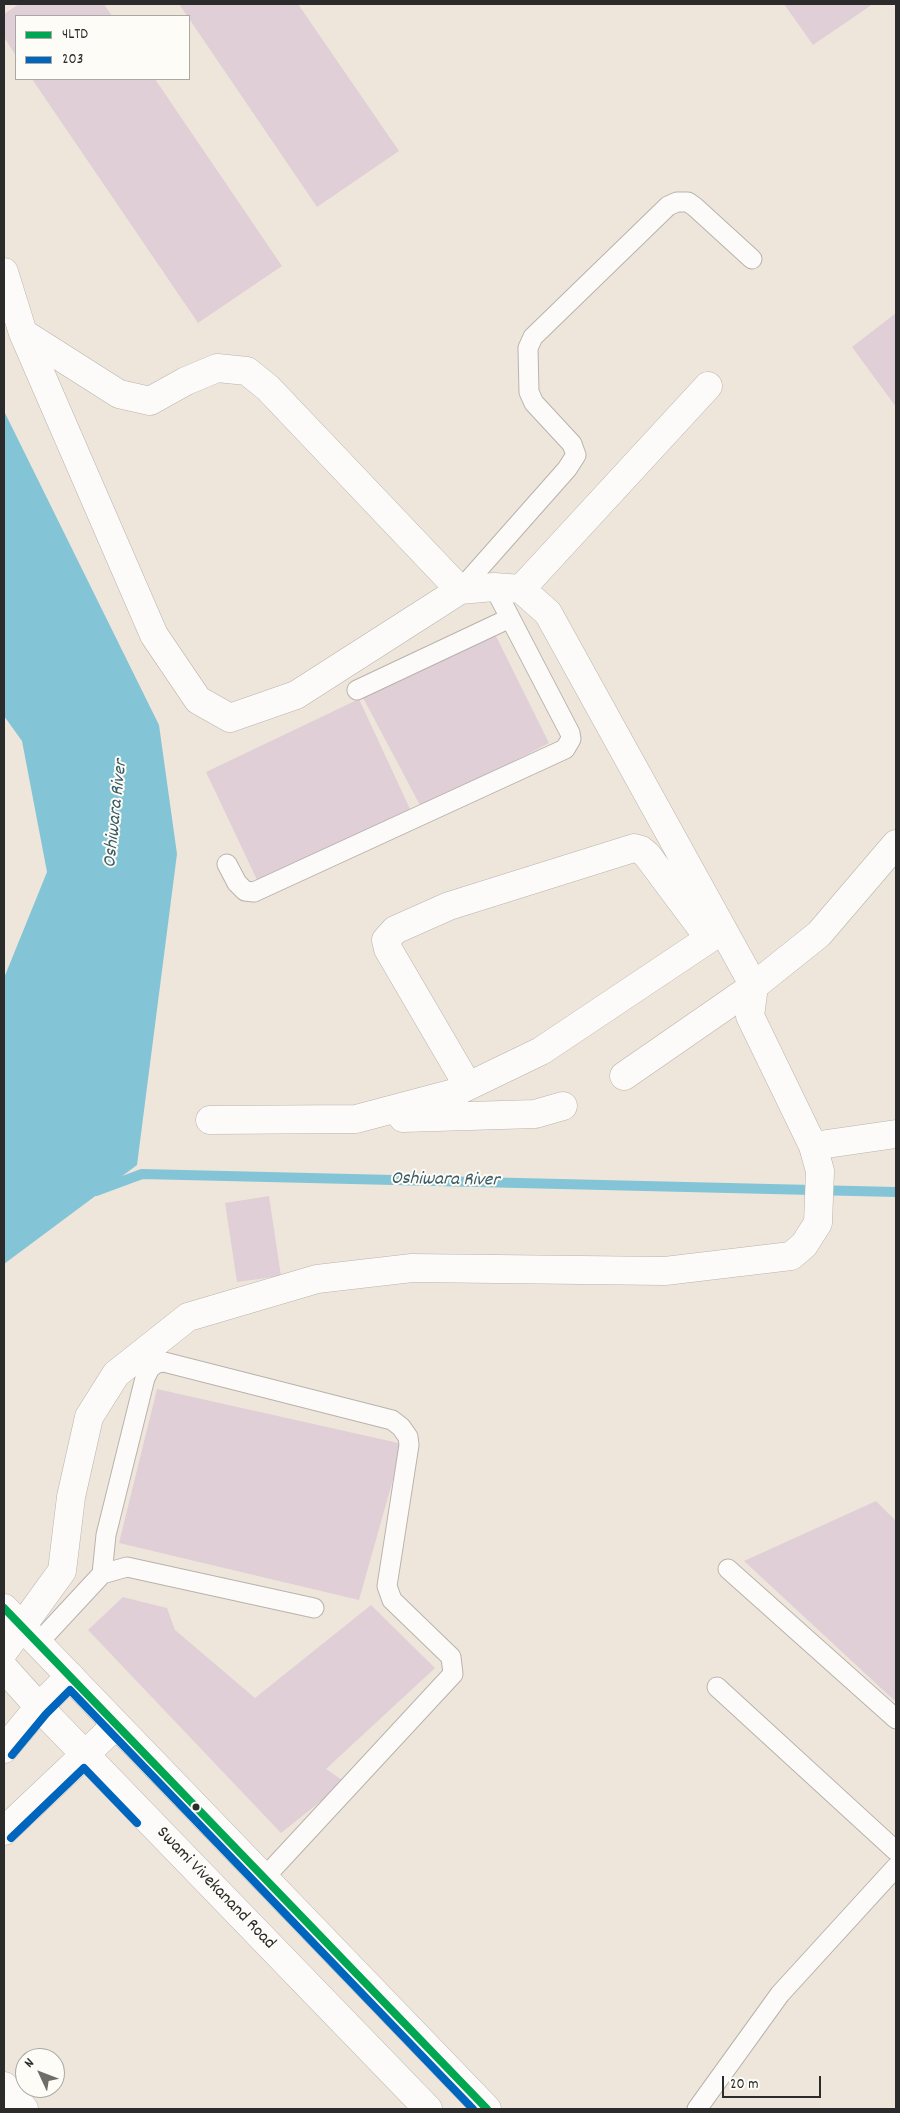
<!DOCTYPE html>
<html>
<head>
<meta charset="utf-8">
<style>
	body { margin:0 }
	#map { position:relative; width:900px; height:2113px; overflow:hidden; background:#efe6db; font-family:Dekko,sans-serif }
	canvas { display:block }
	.frame { position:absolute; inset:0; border:5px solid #2b2b2b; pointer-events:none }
	.legend { position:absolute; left:15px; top:15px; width:175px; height:65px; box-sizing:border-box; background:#fdfcf7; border:1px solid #a9a8a5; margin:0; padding:6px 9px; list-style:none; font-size:15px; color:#2b2b2b }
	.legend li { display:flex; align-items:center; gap:10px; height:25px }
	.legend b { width:25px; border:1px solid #a9a8a5 }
	.north { position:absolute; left:15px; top:2048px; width:50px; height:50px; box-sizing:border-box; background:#fdfcf7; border:1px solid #a9a8a5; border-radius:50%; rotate:313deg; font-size:14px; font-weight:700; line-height:20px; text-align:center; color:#2b2b2b }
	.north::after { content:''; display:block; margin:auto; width:18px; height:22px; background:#706c69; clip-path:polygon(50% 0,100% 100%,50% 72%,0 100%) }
	.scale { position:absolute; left:722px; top:2076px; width:99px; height:22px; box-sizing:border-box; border:2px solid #2b2b2b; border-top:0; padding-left:6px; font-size:15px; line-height:18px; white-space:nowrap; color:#2b2b2b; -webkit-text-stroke:4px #fdfcf7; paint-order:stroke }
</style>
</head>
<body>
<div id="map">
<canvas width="900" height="2113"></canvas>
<div class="frame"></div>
<ul class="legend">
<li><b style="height:6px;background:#00a651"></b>4LTD</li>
<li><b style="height:6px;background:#0065bd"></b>203</li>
</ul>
<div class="north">N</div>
<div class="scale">20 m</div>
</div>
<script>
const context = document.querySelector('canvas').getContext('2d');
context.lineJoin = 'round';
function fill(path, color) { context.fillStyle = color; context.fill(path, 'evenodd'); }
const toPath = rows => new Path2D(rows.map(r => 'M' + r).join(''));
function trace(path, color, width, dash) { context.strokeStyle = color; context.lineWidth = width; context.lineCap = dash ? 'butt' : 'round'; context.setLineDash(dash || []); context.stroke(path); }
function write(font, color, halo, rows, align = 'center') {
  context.font = font + ' Dekko,sans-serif'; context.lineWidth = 4; context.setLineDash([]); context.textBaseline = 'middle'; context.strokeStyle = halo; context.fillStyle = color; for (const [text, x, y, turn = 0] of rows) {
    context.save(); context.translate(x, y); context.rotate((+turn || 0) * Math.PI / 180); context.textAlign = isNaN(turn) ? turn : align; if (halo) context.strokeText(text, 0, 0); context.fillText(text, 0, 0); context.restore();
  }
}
fill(toPath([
	[4,411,159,725,177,854,137,1165,4,1264,4,978,47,872,22,741,4,716]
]), '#83c5d6');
trace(toPath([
	[96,1191,142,1174,896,1192]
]), '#83c5d6', 10);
fill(toPath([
	[19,4,104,4,112,16,16,16,16,56,4,37,4,14],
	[179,4,298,4,399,151,317,207],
	[784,4,873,4,813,45],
	[32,79,155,79,282,266,198,323],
	[896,313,896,407,852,347],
	[495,634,549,743,422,809,361,694],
	[359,699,410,809,258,882,206,772],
	[269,1196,281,1276,237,1282,225,1203],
	[157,1389,403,1444,359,1600,119,1543],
	[876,1501,896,1521,896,1702,744,1561],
	[123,1597,167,1608,175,1630,255,1698,371,1605,435,1668,326,1769,345,1782,281,1833,88,1630]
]), '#e0cfd6');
const lane = toPath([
	[460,590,567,469,576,455,572,444,534,403,529,392,528,348,533,337,668,206,677,202,688,202,695,207,752,259],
	[357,690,510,618],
	[227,864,237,883,245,891,254,892,565,749,571,739,570,733,494,587],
	[728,1569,896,1719],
	[102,1574,127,1567,314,1608],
	[38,1643,102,1574,106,1535,145,1378,150,1368,157,1363,164,1362,392,1420,401,1427,408,1437,409,1445,387,1586,392,1600,451,1657,453,1674,264,1878],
	[717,1687,896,1851],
	[697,2109,780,1994,896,1867]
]);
const street = toPath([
	[4,272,23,333,154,635,198,700,230,718,296,695,460,590,494,587,521,589,548,613,754,986,750,1016,813,1146,820,1171,818,1223,804,1245,791,1256,665,1271,412,1268,317,1279,188,1317,116,1374,89,1417,71,1497,62,1571,4,1651],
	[23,333,119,394,150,401,186,381,217,368,247,371,268,388,460,590],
	[521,589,708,386],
	[624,1076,754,986,819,934,896,844],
	[468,1086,388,949,386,940,395,930,449,906,634,848,641,850,647,855,709,938],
	[403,1118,535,1114,563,1106],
	[210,1120,356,1119,454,1093,541,1051,722,930],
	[813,1146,896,1134],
	[4,2086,24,2109]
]);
const secondary = toPath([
	[4,1749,39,1707,70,1676],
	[4,1831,116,1725]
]);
const primary = toPath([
	[4,1608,487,2109],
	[4,1668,39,1707,428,2109]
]);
trace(lane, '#b8b2ac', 21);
trace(street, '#b8b2ac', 29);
trace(secondary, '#b8b2ac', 29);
trace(primary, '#b8b2ac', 29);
trace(lane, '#fdfbfa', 19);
trace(street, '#fdfbfa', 28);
trace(secondary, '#fdfbfa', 28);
trace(primary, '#fdfbfa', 28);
trace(toPath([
	[4,1608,487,2109]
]), '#00a651', 8);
trace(toPath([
	[12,1755,46,1714,70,1690,473,2109],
	[11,1838,84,1768,137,1823]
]), '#0065bd', 8);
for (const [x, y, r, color] of [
	[196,1807,4.5,"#2b2b2b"]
]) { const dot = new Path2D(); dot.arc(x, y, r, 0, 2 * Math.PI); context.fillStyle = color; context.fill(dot); trace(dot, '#fdfcf7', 2); }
write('18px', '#2b2b2b', '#fdfcf7', [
	["Swami Vivekanand Road",215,1889,46]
]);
write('italic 19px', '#3a5c66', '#fdfcf7', [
	["Oshiwara River",117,814,-84],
	["Oshiwara River",445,1181,1]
]);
</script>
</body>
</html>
